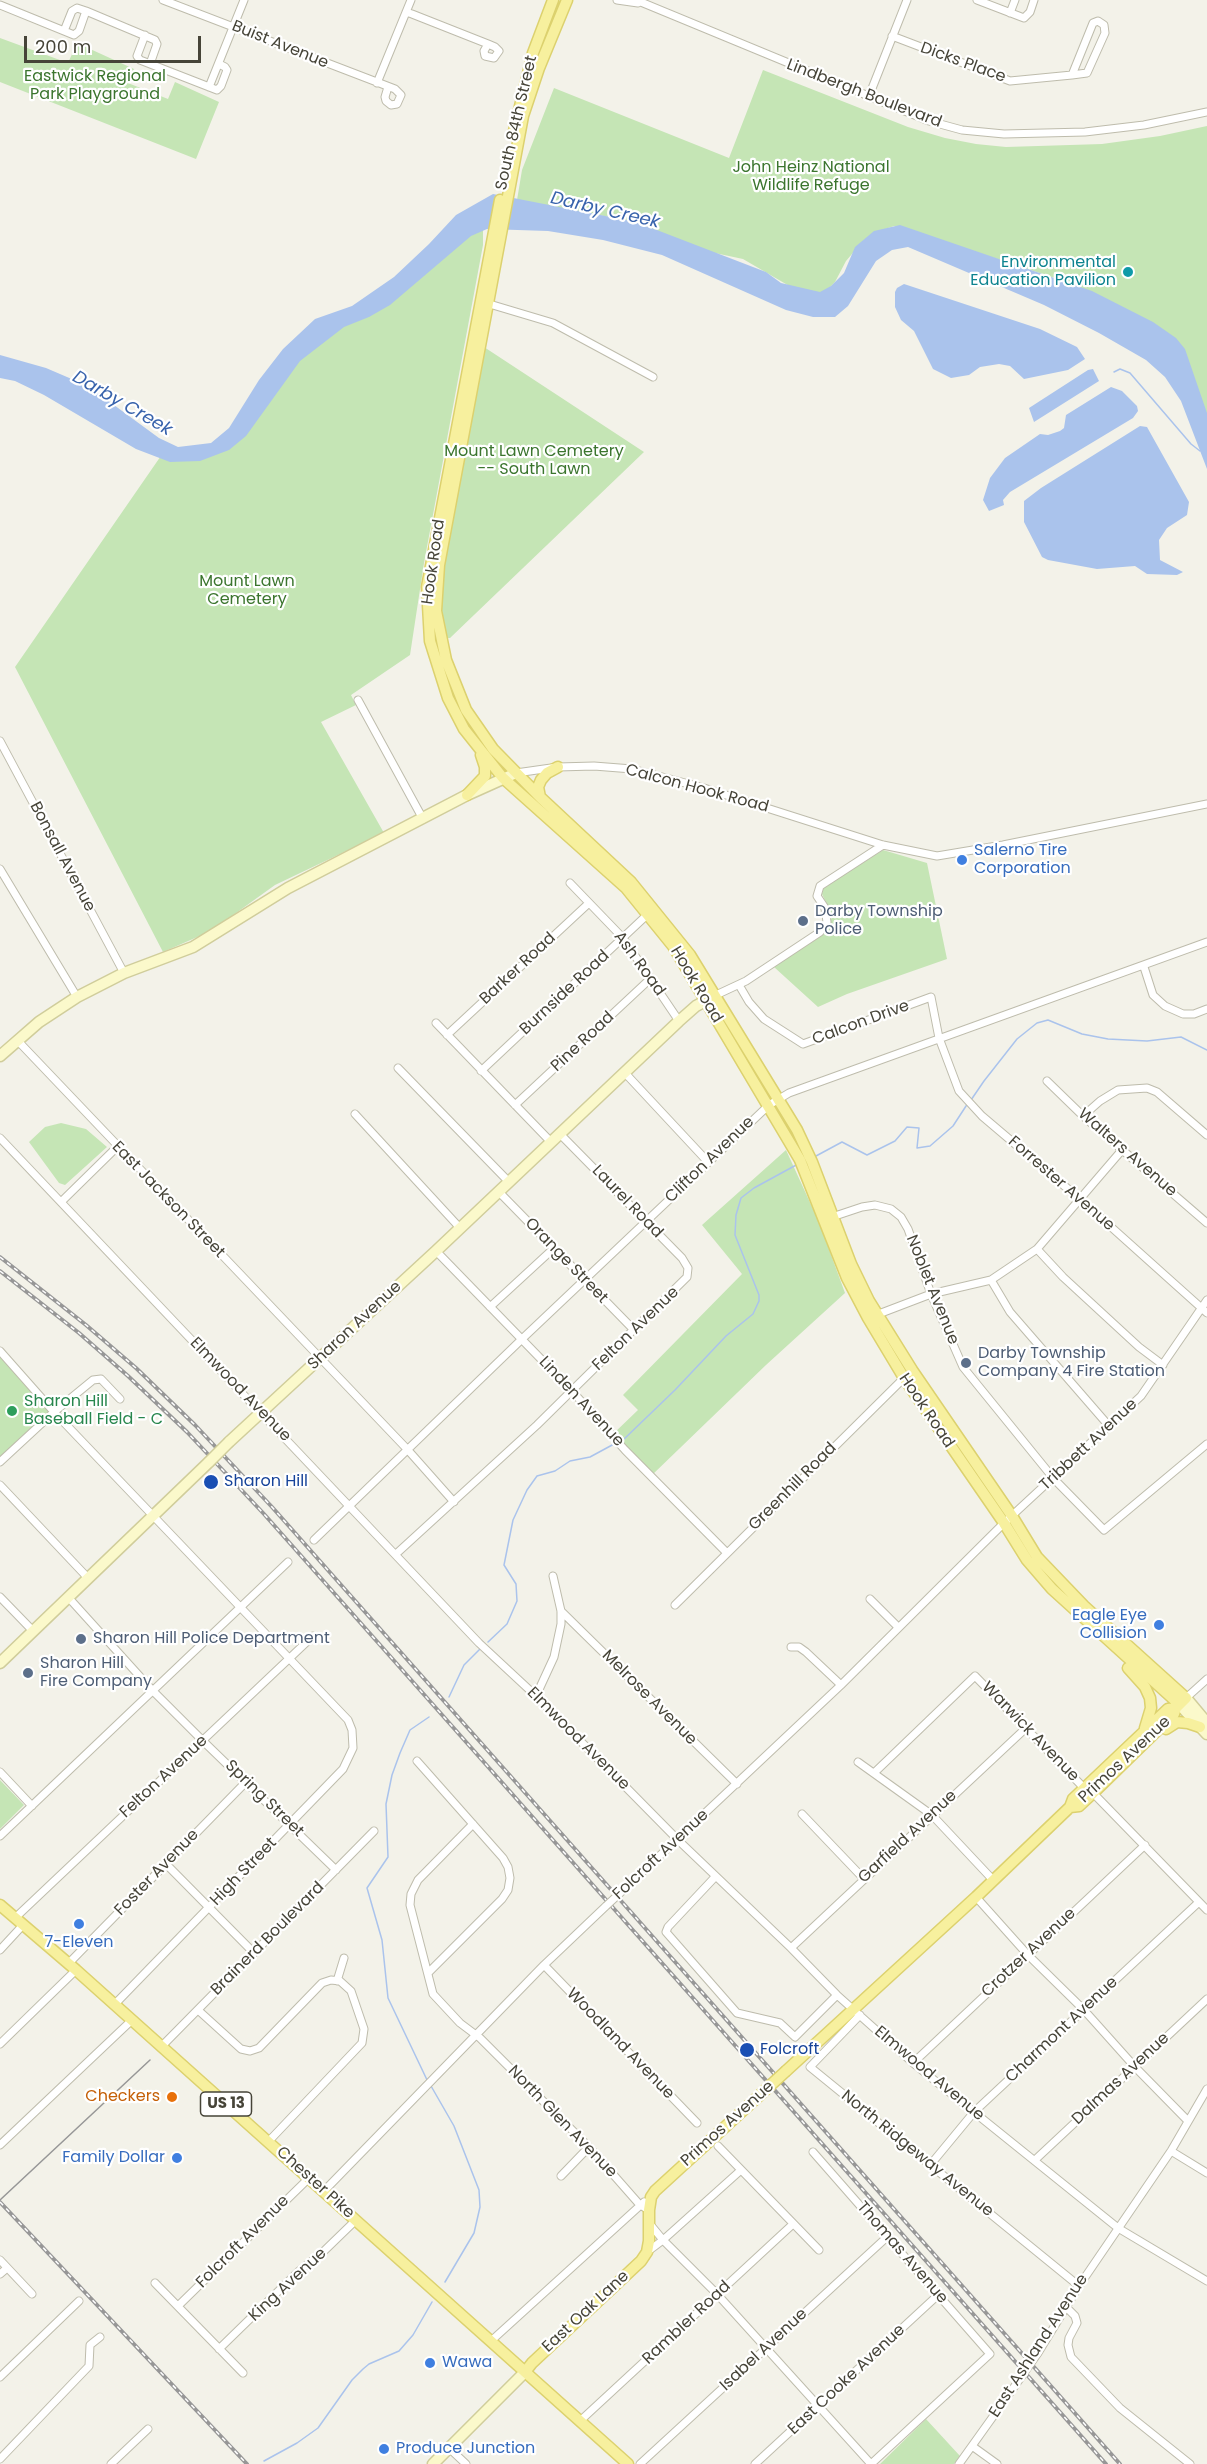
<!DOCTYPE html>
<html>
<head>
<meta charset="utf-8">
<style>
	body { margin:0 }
	#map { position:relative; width:1207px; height:2464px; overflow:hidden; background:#f3f2e9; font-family:Poppins,sans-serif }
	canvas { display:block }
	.scale { position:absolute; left:24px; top:36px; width:177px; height:27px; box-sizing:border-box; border:3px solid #464438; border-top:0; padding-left:8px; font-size:18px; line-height:21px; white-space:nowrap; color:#464438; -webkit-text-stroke:4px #fff; paint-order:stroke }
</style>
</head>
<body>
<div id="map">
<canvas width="1207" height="2464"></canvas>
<div class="scale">200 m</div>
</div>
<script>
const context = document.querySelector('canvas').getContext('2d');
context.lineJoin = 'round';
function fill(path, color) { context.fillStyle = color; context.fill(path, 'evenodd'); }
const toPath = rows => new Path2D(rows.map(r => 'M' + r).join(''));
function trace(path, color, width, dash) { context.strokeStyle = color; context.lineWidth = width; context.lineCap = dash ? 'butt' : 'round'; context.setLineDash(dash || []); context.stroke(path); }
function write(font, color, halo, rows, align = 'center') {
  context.font = font + ' Poppins,sans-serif'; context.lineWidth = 4.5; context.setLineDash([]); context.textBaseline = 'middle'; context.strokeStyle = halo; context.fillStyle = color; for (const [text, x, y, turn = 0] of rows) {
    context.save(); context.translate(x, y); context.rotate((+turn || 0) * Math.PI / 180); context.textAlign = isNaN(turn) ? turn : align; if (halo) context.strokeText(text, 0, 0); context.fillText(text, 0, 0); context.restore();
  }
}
fill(toPath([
	[0,38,68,63,77,43,134,69,128,83,168,99,175,82,219,102,196,159,0,82],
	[763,70,908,127,945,138,976,144,1006,147,1102,144,1160,136,1207,126,1207,420,1093,293,1070,283,900,227,894,226,874,233,863,241,846,261,835,282,824,294,791,287,743,259,696,249,631,221,517,200,522,170,554,88,729,158],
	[483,214,483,245,424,563,410,655,351,695,356,705,321,722,384,833,275,885,211,931,163,952,15,667,165,450,221,445,273,377],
	[484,347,644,452,450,638,444,638,440,588],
	[883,850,927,863,947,959,847,994,818,1007,774,967,828,930,831,913,822,894,823,888],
	[61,1123,86,1129,107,1147,65,1185,59,1183,29,1142,45,1127],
	[786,1150,819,1222,845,1293,766,1365,651,1476,612,1435,638,1410,623,1395,742,1274,702,1225],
	[0,1357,50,1410,0,1457],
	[0,1780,24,1805,0,1829],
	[926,2419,960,2456,954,2464,880,2464]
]), '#c5e5b5');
fill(toPath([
	[493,194,636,222,766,272,781,283,820,292,831,286,844,273,855,247,874,231,900,225,1092,291,1153,322,1176,338,1185,349,1207,413,1207,469,1181,401,1165,377,1146,360,1099,333,1044,305,908,247,892,250,876,261,848,306,835,317,813,317,786,310,662,255,603,240,548,231,487,229,471,236,390,305,369,317,344,327,300,361,246,436,229,450,200,461,170,462,136,449,44,395,15,381,0,378,0,355,46,368,88,386,159,438,178,447,211,443,229,428,259,380,283,349,315,319,352,306,394,277,429,244,456,215],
	[904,284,1040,329,1077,347,1085,359,1068,370,1024,379,1010,366,999,364,980,367,969,375,951,378,933,369,914,331,901,320,895,307,895,292,897,288],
	[1093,369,1099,381,1034,422,1029,408,1088,370],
	[1111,387,1122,391,1137,406,1138,411,1133,418,1010,492,1003,500,1004,505,989,511,983,500,990,478,1005,458,1040,434,1048,435,1060,431,1064,428,1066,415],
	[1140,426,1147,427,1189,502,1187,515,1167,528,1159,540,1160,560,1183,572,1177,575,1147,574,1135,566,1097,569,1048,560,1042,557,1024,522,1024,501,1041,488]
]), '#aac3ec');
trace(toPath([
	[1114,372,1120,369,1130,373,1191,444,1200,451],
	[971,1100,984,1081,1017,1039,1037,1023,1048,1020,1082,1034,1108,1039,1147,1041,1181,1037,1207,1050],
	[816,1156,842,1142,867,1155,895,1141,907,1127,919,1128,917,1148,930,1146,953,1126,968,1103],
	[622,1441,675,1390,726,1336,753,1314,759,1301,759,1295,735,1235,736,1215,741,1198,754,1188,798,1164],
	[488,1642,507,1624,517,1601,516,1584,504,1565,513,1520,527,1490,537,1476,555,1471,570,1461,590,1457,614,1444],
	[449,1697,464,1665,480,1649],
	[428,2082,388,1998,382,1940,367,1888,388,1857,386,1804,392,1775,400,1753,410,1730,429,1717],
	[431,2086,454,2126,479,2190,480,2207,474,2233,445,2282],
	[264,2461,297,2443,318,2428,352,2380,363,2369,369,2364,399,2351,413,2335,432,2302]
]), '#aac3ec', 1.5);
const street = toPath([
	[163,0,395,89,401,95,397,104,391,105,386,101,385,97,388,87],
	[617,0,638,3],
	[636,0,929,121,962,130,1004,134,1085,132,1144,125,1207,112],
	[977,0,1024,18,1030,12,1034,0],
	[0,5,74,35,79,31,86,11],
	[406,12,412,14,488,44,495,47,499,51,494,58,485,56,484,51,488,44],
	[1010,13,1015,0],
	[64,31,72,11,77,8,86,11,155,40,157,44,150,64],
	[145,35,137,56,140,60,217,90,221,86,227,70,225,67,219,64],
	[892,36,1010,81,1072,75,1087,73,1105,33,1104,25,1098,21,1093,23,1072,75],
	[377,83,411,0],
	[209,87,244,0],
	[869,96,907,0],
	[486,303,553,323,653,377],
	[358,700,423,819],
	[0,741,124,973],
	[516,773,558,767,594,766,632,769,704,788,883,845,937,856,1003,845,1207,804],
	[0,869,77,997],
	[570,883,623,938,679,1021],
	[1144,967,1153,995,1165,1006,1183,1014,1194,1014,1207,1009],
	[739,985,749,1002,764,1019,803,1044,931,997,939,1038,959,1091,982,1116,1081,1200,1207,1313],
	[716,995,746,981,820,932,827,922,825,908,817,896,820,886,883,845],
	[436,1023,551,1142],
	[447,1035,589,903],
	[17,1040,407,1449,454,1502],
	[398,1068,509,1182],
	[481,1071,648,914],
	[625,1073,708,1162],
	[1047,1081,1083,1116,1207,1223],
	[515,1105,650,979],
	[355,1114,460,1228],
	[1083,1116,1100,1101,1118,1090,1147,1088,1157,1092,1207,1135],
	[0,1138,479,1643,536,1696,678,1840,791,1948,837,1995,913,2063,1118,2228,1207,2281],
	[499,1192,634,1330],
	[61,1202,117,1147],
	[832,1217,862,1207,875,1205,891,1209,901,1217,908,1229,931,1294,963,1367,1054,1479,1104,1530,1207,1444],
	[1037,1249,1063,1277,1139,1347,1163,1365],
	[436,1251,572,1391,625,1450,726,1552],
	[991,1280,1010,1312,1109,1426],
	[490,1307,553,1249],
	[876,1315,931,1294,991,1280,1037,1249,1122,1150],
	[0,1351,54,1412,348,1720,352,1730,353,1748,343,1769,115,2004],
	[0,1462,54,1412,93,1380,101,1379,120,1399],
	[0,1485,88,1578],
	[314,1540,522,1339,769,1105,789,1093,1207,942],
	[396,1554,537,1425,687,1277,688,1268,682,1258,560,1134],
	[0,1597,33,1631],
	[68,1597,153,1691,203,1741,336,1870],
	[870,1599,898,1627],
	[675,1605,905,1377],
	[561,1611,737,1784],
	[791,1647,799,1647,806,1652,841,1685],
	[536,1696,554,1657,561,1624,561,1611,553,1576],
	[1186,1698,1207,1679],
	[417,1761,503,1858,508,1867,510,1878,508,1890,502,1899,428,1973],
	[858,1762,932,1815,993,1880],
	[0,1772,32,1806],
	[874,1773,975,1676,1085,1789],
	[1093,1793,1207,1910],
	[802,1814,864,1879],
	[473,1824,418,1880,411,1894,410,1905,433,1994,460,2023,480,2038,589,2147,640,2205,649,2210],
	[0,1836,288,1562],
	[166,1864,254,1953],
	[715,1877,668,1927,666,1932,737,2013,780,2023,795,2037,837,1995],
	[619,1894,841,1685,1004,1523,1141,1396,1207,1300],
	[976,1897,1027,1954,1084,2010,1135,2067,1187,2120],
	[15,1918,313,1636],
	[791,1948,1026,1728],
	[0,1950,23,1925],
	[69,1963,245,1783],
	[544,1965,697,2123],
	[337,1981,344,1958],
	[198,2010,241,2049,250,2051,259,2048,322,1983,331,1980,340,1981,351,1991,364,2029,362,2043,268,2142],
	[860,2015,810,2067,1079,2286],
	[0,2044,76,1970],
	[162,2046,374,1831],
	[913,2063,1145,1845],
	[0,2145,132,2020],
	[718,2146,819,2250],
	[1171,2151,1207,2173],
	[813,2152,990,2354,871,2464],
	[1036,2159,1207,1999],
	[931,2164,974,2112,1199,1902],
	[561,2176,589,2147],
	[324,2191,544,1965,606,1906],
	[649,2223,663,2240,717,2294,871,2464],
	[647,2252,663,2240,741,2170],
	[0,2260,32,2294],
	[0,2274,7,2268],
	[155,2283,243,2373],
	[178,2306,309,2178],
	[1067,2308,1075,2316,1077,2323,1069,2338,1068,2345,1071,2357,1120,2408,1190,2464],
	[491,2341,644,2202],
	[219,2349,299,2271,323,2252,356,2220],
	[1038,2353,1079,2286,1171,2151,1207,2089],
	[0,2377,79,2301],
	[580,2421,793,2224],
	[972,2446,997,2464],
	[449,2448,466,2464],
	[0,2459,89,2366,90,2345,100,2337],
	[111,2464,148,2429],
	[640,2464,887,2237],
	[755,2464,938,2295],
	[959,2464,1012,2390]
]);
const secondary = toPath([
	[0,1056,39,1022,77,997,124,973,193,947,288,888,467,795,516,773],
	[229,1442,436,1251,679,1021,696,1006,713,997],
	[0,1663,209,1462],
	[1186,1698,1207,1723],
	[1179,1704,1207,1734],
	[433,2464,525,2372]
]);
const primary = toPath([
	[567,0,539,68,523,116,439,565,436,611,446,660,466,710,493,749,540,797,631,882,690,955,797,1130,812,1162,851,1264,869,1301,912,1370,1012,1516,1037,1557,1084,1606,1186,1698,1176,1708,1174,1714,1093,1793,1079,1806,1070,1807],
	[513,135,533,53,553,0],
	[500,200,427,587,430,641,448,698,464,729,503,778,626,888,673,946,800,1160,847,1278,868,1318,904,1378,1004,1523,1027,1560,1052,1589,1179,1704],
	[467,795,485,776,485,767,481,755],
	[540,797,538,787,541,780,547,773,558,767],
	[1128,1668,1145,1687,1150,1698,1151,1708,1145,1728],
	[1166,1729,1177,1722,1188,1723,1200,1727],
	[0,1905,76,1970,628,2464],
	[786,2071,976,1897,1070,1807,1073,1799,1168,1709,1176,1708],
	[525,2372,532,2363,641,2261,647,2252,649,2241,649,2210,651,2197,655,2191,761,2094]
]);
trace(street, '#bebcac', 9);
trace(secondary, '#d0cd9b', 13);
trace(primary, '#dcd16e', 13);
trace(street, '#fff', 7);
trace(secondary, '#fbf9cb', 10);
trace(primary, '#f7f09e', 10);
trace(toPath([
	[0,2200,150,2060]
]), '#979797', 1.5);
const rail = toPath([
	[0,1257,86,1325,136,1368,195,1425,272,1507,1120,2464],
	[0,1271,79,1333,128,1376,187,1432,264,1514,1106,2464],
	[0,2202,247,2464]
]);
trace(rail, '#979797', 4);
trace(rail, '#fff', 1.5, [4.5]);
const streetBridge = toPath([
	[606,1906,619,1894],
	[1012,2390,1038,2353]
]);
const secondaryBridge = toPath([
	[209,1462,229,1442]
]);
const primaryBridge = toPath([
	[761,2094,786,2071]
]);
trace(streetBridge, '#bebcac', 9, []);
trace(secondaryBridge, '#d0cd9b', 13, []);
trace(primaryBridge, '#dcd16e', 13, []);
trace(streetBridge, '#fff', 7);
trace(secondaryBridge, '#fbf9cb', 10);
trace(primaryBridge, '#f7f09e', 10);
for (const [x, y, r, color] of [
	[1128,272,6,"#0f9aa8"],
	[962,860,6,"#3f7fe0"],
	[803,921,6,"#5c6f8a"],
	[966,1363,6,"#5c6f8a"],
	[12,1411,6,"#2e9e5b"],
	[211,1482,8,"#1a4fb4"],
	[1159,1625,6,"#3f7fe0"],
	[81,1639,6,"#5c6f8a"],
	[28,1673,6,"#5c6f8a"],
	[79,1924,6,"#3f7fe0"],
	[747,2050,8,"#1a4fb4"],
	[172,2097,6,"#e8710a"],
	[177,2158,6,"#3f7fe0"],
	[430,2363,6,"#3f7fe0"],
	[384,2449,6,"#3f7fe0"]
]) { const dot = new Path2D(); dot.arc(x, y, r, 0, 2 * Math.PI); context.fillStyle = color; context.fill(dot); trace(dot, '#fff', 2); }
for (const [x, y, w] of [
	[226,2104,51]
]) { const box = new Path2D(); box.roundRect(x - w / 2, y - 12, w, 24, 4.5); context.fillStyle = '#fff'; context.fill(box); trace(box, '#464438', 1.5); }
write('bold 15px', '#464438', null, [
	["US 13",226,2104]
]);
write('16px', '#464438', '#fff', [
	["Buist Avenue",280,45,22],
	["Dicks Place",963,63,20],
	["Lindbergh Boulevard",864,94,21],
	["South 84th Street",517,123,-77],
	["Hook Road",434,562,-82],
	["Calcon Hook Road",697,789,15],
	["Bonsall Avenue",62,857,62],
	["Ash Road",639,964,54],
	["Barker Road",518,969,-43],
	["Hook Road",696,985,59],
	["Burnside Road",565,993,-43],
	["Calcon Drive",861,1023,-20],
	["Pine Road",583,1042,-43],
	["Walters Avenue",1127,1153,41],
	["Clifton Avenue",710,1160,-44],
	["Forrester Avenue",1061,1184,41],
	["East Jackson Street",168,1200,46],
	["Laurel Road",627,1202,46],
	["Orange Street",566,1261,46],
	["Noblet Avenue",932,1290,68],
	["Sharon Avenue",355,1326,-43],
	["Felton Avenue",636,1329,-44],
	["Elmwood Avenue",240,1390,46],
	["Linden Avenue",581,1402,47],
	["Hook Road",926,1411,56],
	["Tribbett Avenue",1089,1445,-43],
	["Greenhill Road",793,1487,-45],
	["Melrose Avenue",649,1698,45],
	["Warwick Avenue",1030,1732,46],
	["Elmwood Avenue",578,1739,45],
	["Primos Avenue",1125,1760,-43],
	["Felton Avenue",164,1777,-43],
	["Spring Street",264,1799,44],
	["Garfield Avenue",908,1837,-43],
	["Folcroft Avenue",661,1855,-43],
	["High Street",244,1872,-46],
	["Foster Avenue",157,1873,-46],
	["Brainerd Boulevard",268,1939,-45],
	["Crotzer Avenue",1029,1953,-43],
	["Charmont Avenue",1062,2030,-43],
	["Woodland Avenue",620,2044,46],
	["Elmwood Avenue",929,2074,40],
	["Dalmas Avenue",1121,2079,-43],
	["North Glen Avenue",562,2122,46],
	["Primos Avenue",728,2124,-42],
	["North Ridgeway Avenue",917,2154,39],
	["Chester Pike",315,2183,42],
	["Folcroft Avenue",243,2242,-45],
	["Thomas Avenue",902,2253,49],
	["King Avenue",288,2285,-43],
	["East Oak Lane",586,2312,-43],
	["Rambler Road",687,2323,-43],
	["East Ashland Avenue",1039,2346,-57],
	["Isabel Avenue",764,2350,-43],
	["East Cooke Avenue",847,2380,-43]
]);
write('16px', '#3b752e', '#fff', [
	["Eastwick Regional",95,77],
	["Park Playground",95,95],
	["John Heinz National",811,168],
	["Wildlife Refuge",811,186],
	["Mount Lawn Cemetery",534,452],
	["-- South Lawn",534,470],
	["Mount Lawn",247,582],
	["Cemetery",247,600]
]);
write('16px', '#0d838f', '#fff', [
	["Environmental",1116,263],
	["Education Pavilion",1116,281]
], 'right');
write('16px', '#366cbe', '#fff', [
	["Salerno Tire",974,851],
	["Corporation",974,869],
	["Eagle Eye",1147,1616,"right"],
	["Collision",1147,1634,"right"],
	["7-Eleven",79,1943,"center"],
	["Family Dollar",165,2158,"right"],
	["Wawa",442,2363],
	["Produce Junction",396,2449]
], 'left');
write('16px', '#4e5e75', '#fff', [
	["Darby Township",815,912],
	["Police",815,930],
	["Darby Township",978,1354],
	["Company 4 Fire Station",978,1372],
	["Sharon Hill Police Department",93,1639],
	["Sharon Hill",40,1664],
	["Fire Company",40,1682]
], 'left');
write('16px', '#27864d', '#fff', [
	["Sharon Hill",24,1402],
	["Baseball Field - C",24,1420]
], 'left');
write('16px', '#164399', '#fff', [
	["Sharon Hill",224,1482],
	["Folcroft",760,2050]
], 'left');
write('16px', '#c56008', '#fff', [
	["Checkers",160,2097]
], 'right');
write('italic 18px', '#3863ac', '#fff', [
	["Darby Creek",605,211,13],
	["Darby Creek",122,404,30]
]);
</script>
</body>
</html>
